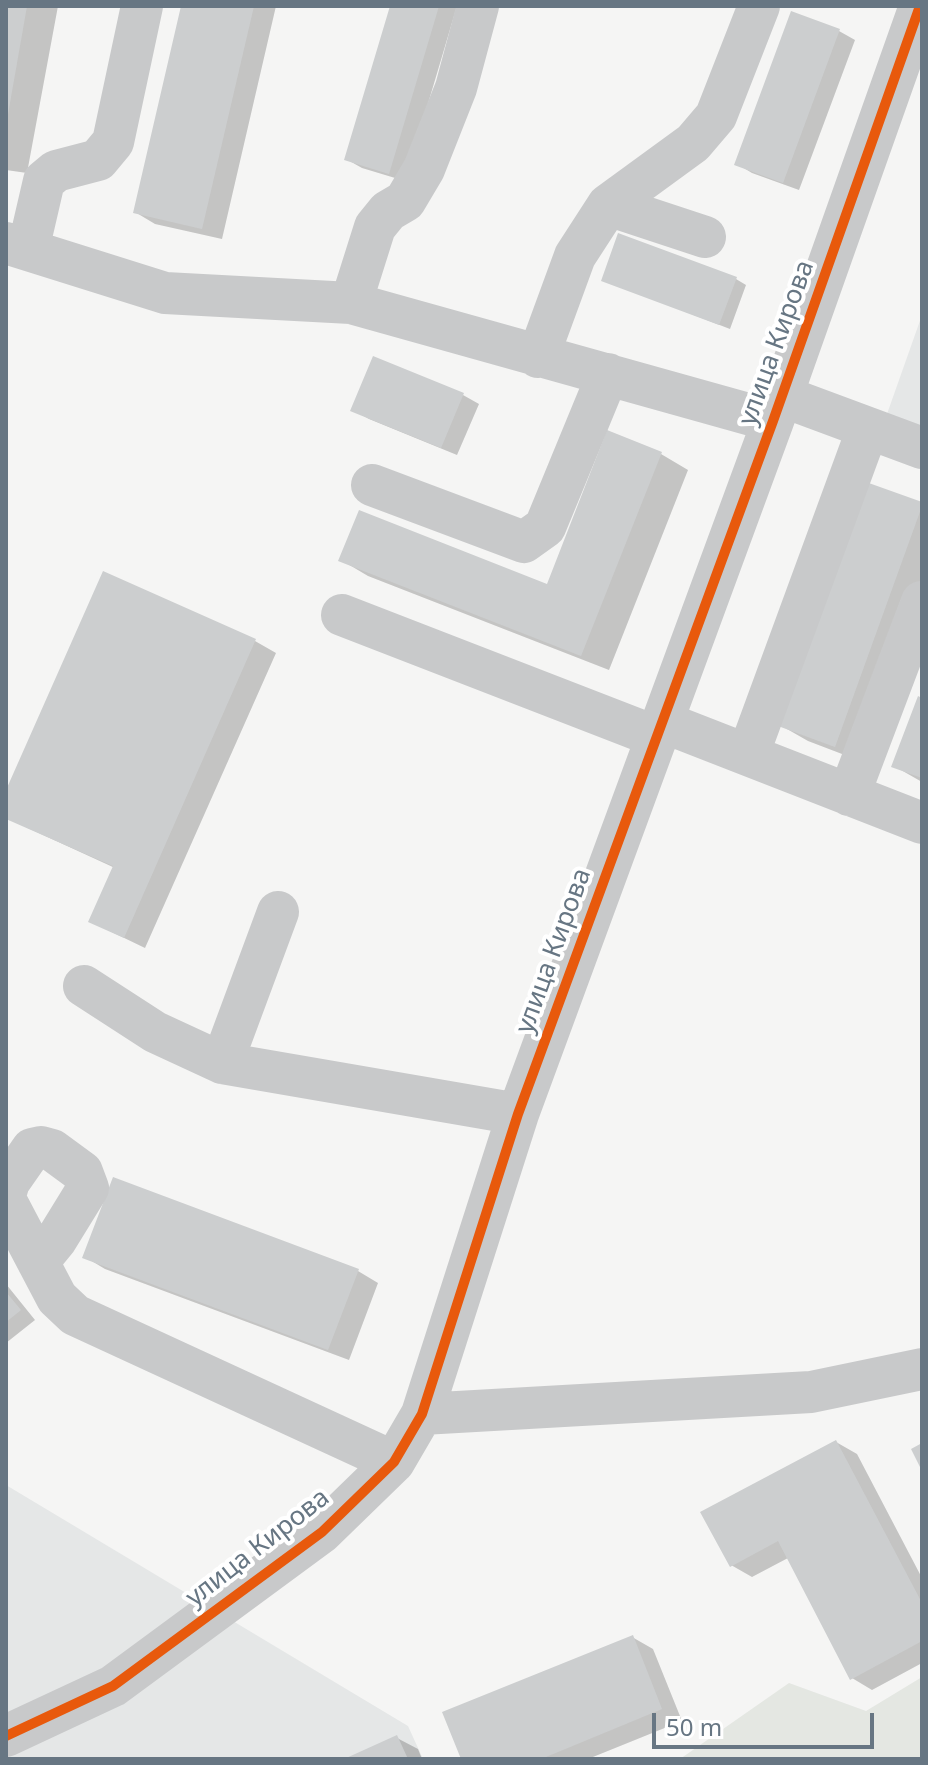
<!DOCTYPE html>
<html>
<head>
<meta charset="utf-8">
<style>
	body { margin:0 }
	#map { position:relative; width:928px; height:1765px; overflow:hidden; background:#f5f5f4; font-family:"Noto Sans",sans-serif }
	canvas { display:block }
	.frame { position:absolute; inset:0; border:8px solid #677683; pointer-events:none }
	.scale { position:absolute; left:652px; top:1713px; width:222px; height:36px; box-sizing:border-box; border:4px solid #677683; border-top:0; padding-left:10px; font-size:24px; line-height:28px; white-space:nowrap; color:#677683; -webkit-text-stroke:6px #fff; paint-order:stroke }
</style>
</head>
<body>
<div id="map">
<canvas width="928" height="1765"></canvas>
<div class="frame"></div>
<div class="scale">50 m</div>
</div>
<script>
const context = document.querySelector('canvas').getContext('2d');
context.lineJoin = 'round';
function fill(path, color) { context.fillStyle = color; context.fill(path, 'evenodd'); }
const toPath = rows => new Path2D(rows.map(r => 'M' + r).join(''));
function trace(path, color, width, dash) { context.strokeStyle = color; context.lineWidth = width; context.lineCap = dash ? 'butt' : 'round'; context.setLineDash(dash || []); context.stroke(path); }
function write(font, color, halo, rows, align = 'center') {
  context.font = font + ' "Noto Sans",sans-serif'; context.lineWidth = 8; context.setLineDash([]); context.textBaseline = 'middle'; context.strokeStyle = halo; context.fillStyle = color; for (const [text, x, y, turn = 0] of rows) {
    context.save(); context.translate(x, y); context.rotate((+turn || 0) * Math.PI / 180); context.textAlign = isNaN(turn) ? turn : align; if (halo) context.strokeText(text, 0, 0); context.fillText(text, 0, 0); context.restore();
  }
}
fill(toPath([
	[922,315,922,427,887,414],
	[6,1485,408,1726,423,1759,6,1759]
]), '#e5e7e7');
fill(toPath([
	[922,1677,922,1759,680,1759,789,1683,866,1711]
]), '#e4e7e2');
fill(toPath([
	[6,6,58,6,27,173,6,170],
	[183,6,276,6,222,239,155,224,135,212],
	[392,6,457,6,405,181,362,168,346,159],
	[839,31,855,40,799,190,752,173,737,164],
	[736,279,746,285,730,329,603,280],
	[463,395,479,404,457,455,369,419,353,410],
	[661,454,688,470,609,670,368,576,341,560,548,587],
	[922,504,922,598,863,762,808,741,780,725],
	[104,574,255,641,276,653,145,948,91,922,115,868,6,818,6,795],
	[922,700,922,782,894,766],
	[85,1257,358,1271,378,1283,349,1360,105,1269],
	[6,1284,35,1320,6,1343],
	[836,1442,857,1454,922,1578,922,1663,872,1690,852,1678,788,1558,752,1577,731,1565],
	[632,1637,653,1649,682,1721,588,1759,463,1759],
	[397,1738,418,1749,422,1759,349,1759]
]), '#0003');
fill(toPath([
	[6,6,27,6,8,114,6,114],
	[181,6,254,6,202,229,133,213],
	[390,6,439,6,389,174,344,160],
	[791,11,840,29,783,183,734,165],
	[618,233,737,277,719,325,601,281],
	[373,356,464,393,441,448,350,411],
	[607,430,662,452,581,656,338,561,359,510,547,584],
	[866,482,922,502,922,506,835,747,778,726],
	[103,571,256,639,124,938,88,922,113,866,6,819,6,790],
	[918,696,922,698,922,778,891,767],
	[113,1177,359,1269,328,1350,82,1258],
	[6,1292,21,1310,6,1322],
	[836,1440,922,1603,922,1641,850,1680,778,1541,730,1567,700,1512],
	[922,1443,922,1471,911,1449],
	[633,1635,662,1709,541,1759,461,1759,442,1712],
	[397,1735,408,1759,344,1759]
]), '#cccecf');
trace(toPath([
	[608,205,705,237],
	[6,243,165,293,351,303,773,421],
	[28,250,44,181,56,171,98,160,113,142,142,6],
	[351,303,375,227,388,211,405,201,424,169,456,88,478,6],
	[538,357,575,256,608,205,693,143,716,116,759,6],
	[782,396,922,448],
	[372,485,524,542,545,527,608,374],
	[342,615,657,737],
	[663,722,922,823],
	[748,755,868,428],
	[849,795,922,602],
	[84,986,155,1032,222,1063,518,1114],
	[222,1063,278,912],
	[6,1192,9,1182,32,1149,41,1147,52,1150,82,1172,88,1188,56,1240,38,1262],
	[6,1201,57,1298,75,1315,394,1462],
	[422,1414,811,1392,922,1369],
	[6,1736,113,1686,322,1532,394,1462,422,1414,518,1114,773,421,920,6]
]), '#c8c9ca', 42);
trace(toPath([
	[6,1736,113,1686,322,1532,394,1462,422,1414,518,1114,773,421,920,6]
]), '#e8590c', 10);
write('26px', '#677683', '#fff', [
	["улица Кирова",777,343,-70],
	["улица Кирова",554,951,-70],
	["улица Кирова",258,1548,-38]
]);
</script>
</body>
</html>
